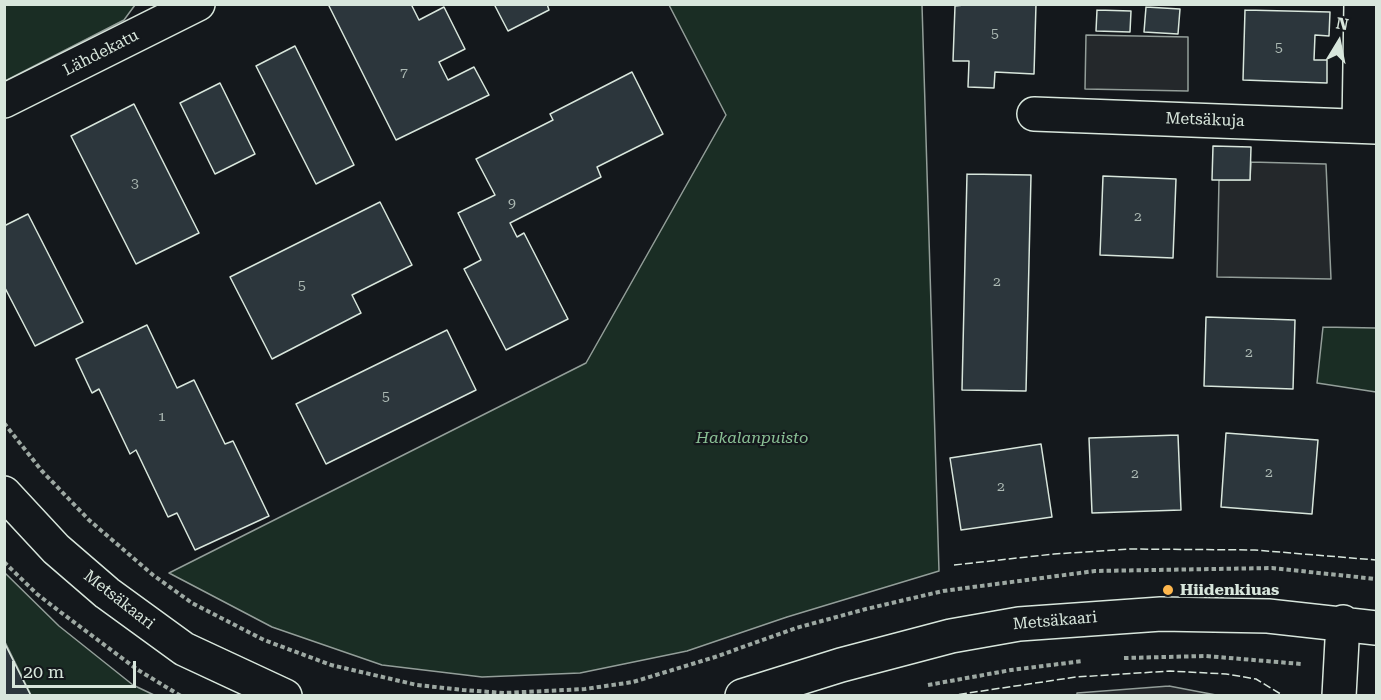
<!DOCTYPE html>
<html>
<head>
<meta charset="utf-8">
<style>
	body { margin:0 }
	#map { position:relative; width:1381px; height:700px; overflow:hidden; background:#14181c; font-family:"Roboto Serif",serif }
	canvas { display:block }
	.frame { position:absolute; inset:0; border:6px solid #d8e6dc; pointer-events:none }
	.north { position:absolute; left:1309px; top:12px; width:60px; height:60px; -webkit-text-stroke:4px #14181c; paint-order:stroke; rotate:10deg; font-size:16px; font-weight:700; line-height:24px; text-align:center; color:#d8e6dc }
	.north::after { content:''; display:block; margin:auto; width:21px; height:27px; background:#d8e6dc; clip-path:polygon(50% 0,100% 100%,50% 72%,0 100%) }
	.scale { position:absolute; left:12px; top:661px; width:124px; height:27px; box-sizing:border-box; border:3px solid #d8e6dc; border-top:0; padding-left:8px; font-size:18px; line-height:21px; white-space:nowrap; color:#d8e6dc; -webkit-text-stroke:4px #14181c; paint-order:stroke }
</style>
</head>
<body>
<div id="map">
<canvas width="1381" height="700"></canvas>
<div class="frame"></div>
<div class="north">N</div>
<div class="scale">20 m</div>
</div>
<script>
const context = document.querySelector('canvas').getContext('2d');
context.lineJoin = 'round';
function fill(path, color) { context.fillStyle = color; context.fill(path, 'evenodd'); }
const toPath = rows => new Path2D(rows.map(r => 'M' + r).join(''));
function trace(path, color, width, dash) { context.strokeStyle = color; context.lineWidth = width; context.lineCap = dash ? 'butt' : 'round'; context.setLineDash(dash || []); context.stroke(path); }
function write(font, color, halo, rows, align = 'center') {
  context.font = font + ' "Roboto Serif",serif'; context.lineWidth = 4.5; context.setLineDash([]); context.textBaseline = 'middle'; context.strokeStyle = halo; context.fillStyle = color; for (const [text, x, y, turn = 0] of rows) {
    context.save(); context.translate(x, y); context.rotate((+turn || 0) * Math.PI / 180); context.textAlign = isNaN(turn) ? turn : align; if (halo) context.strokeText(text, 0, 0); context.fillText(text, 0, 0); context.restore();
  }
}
const green = toPath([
	[5,4,135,4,135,5,124,20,5,81,5,4],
	[669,5,922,5,939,571,787,617,687,651,580,673,482,677,382,665,272,627,169,573,586,363,726,115,669,5],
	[1323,327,1376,328,1376,392,1317,383,1323,327],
	[5,573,59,626,133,685,154,695,31,695,5,642,5,573]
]);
fill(green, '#1a2d24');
trace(green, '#939e99', 1.5);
const parking = toPath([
	[1086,35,1188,37,1188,91,1085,89,1086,35],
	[1251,162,1326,164,1331,279,1217,277,1219,180,1250,180,1251,162],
	[1169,686,1216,695,1077,695,1077,693,1169,686]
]);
fill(parking, '#24282b');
trace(parking, '#939e99', 1.5);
const building = toPath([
	[328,4,411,4,419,20,444,7,465,49,439,62,448,80,474,67,489,95,396,140,328,4],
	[494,4,547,4,549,10,508,31,494,4],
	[973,4,1036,4,1034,74,995,72,994,88,968,87,969,61,953,61,955,6,973,4],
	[1146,7,1180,9,1178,34,1144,32,1146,7],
	[1097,10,1131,11,1130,32,1096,31,1097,10],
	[1245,10,1330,12,1329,36,1315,35,1314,60,1327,60,1327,83,1243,80,1245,10],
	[295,46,354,165,316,184,256,66,295,46],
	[632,72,663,134,597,167,601,177,510,223,517,237,524,233,568,319,506,350,464,269,481,260,458,213,495,195,476,159,553,120,550,114,632,72],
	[220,83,255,154,215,174,180,103,220,83],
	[134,104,199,233,136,264,71,136,134,104],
	[1213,146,1251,147,1250,180,1212,180,1213,146],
	[967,174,1031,175,1026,391,962,390,967,174],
	[1103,176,1176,179,1173,258,1100,255,1103,176],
	[380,202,412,265,352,295,361,313,272,359,230,277,380,202],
	[28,214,83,322,35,346,4,286,4,226,28,214],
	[1206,317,1295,320,1293,389,1204,386,1206,317],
	[147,325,177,388,194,380,225,444,233,441,269,516,195,550,177,513,168,517,136,450,130,454,99,389,92,393,76,359,147,325],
	[447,330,476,390,326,464,296,404,447,330],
	[1226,433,1318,440,1312,514,1221,507,1226,433],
	[1178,435,1181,510,1092,513,1089,438,1178,435],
	[1041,444,1052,517,961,530,950,458,1041,444],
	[4,642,31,696,4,696,4,642]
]);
fill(building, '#2c363c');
trace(building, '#d8e6dc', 1.5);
const street = toPath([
	[4,101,198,4],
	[1034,114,1376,127],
	[1359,126,1361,4],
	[4,493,56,549,107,593,184,649,285,696],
	[742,696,841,665,951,636,1019,624,1161,614,1268,616,1376,628],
	[1339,696,1343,622]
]);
trace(street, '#d8e6dc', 36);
trace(toPath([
	[4,423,42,471,89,520,153,575,192,603,264,640,331,665,417,685,463,690,504,693,585,689,633,682,715,657,796,628,866,609,943,591,1095,571,1272,568,1376,579],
	[4,562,37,594,59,611,138,670,181,696],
	[1124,658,1206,656,1302,664],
	[928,685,1011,670,1083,661]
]), '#9da8a2', 4, [4.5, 3]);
trace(street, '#14181c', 33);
trace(toPath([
	[954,565,1054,554,1131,549,1255,550,1376,560],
	[948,696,1076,677,1170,671,1226,674,1256,679,1284,696]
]), '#d8e6dc', 1.5, [8, 3]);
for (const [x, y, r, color] of [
	[1168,590,6,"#ffb74d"]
]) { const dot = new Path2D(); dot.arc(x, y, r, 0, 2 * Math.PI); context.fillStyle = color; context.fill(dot); trace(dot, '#14181c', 2); }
write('14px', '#adbab4', null, [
	["5",995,34],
	["5",1279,48],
	["7",404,73],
	["3",135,184],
	["9",512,204],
	["2",1138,217],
	["2",997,282],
	["5",302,286],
	["2",1249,353],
	["5",386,397],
	["1",162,417],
	["2",1269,473],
	["2",1135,474],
	["2",1001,487]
]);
write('16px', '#d8e6dc', '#14181c', [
	["Lähdekatu",101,53,-27],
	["Metsäkuja",1205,120,2],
	["Metsäkaari",119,600,38],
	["Metsäkaari",1055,621,-5]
]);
write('italic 16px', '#8ac095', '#14181c', [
	["Hakalanpuisto",752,438]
]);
write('bold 16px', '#d8e6dc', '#14181c', [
	["Hiidenkiuas",1180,590]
], 'left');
</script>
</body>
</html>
